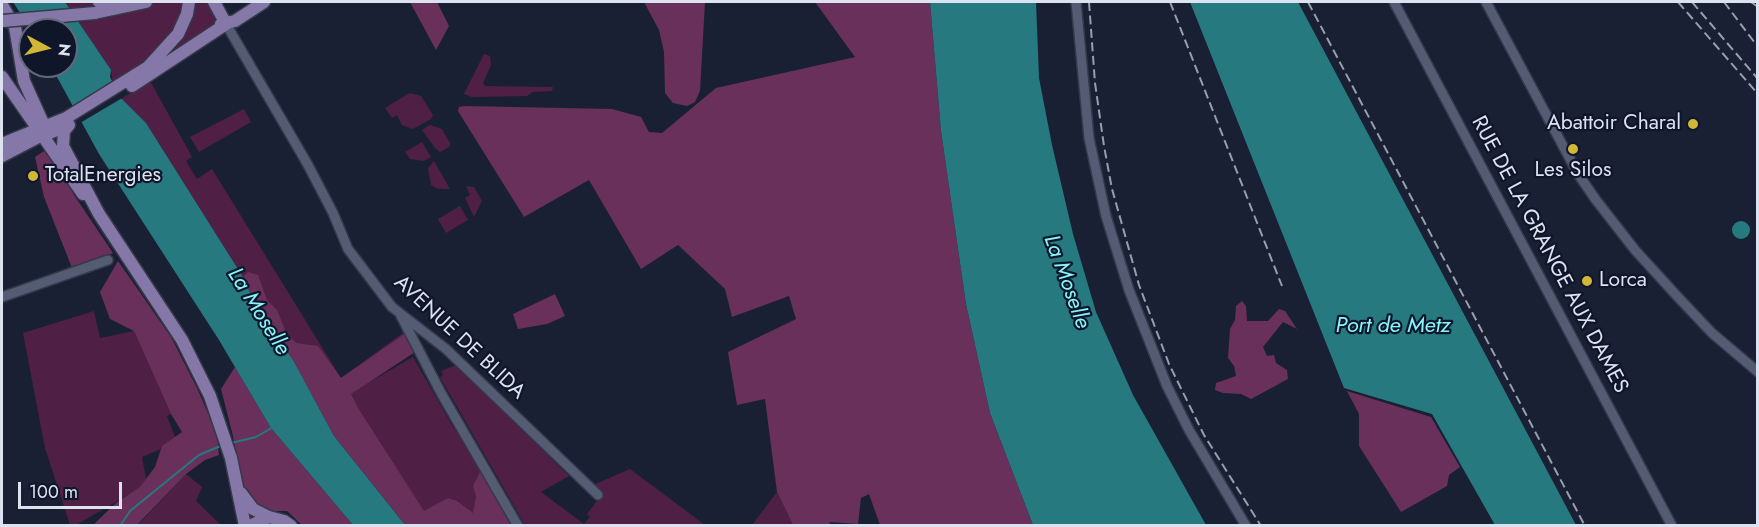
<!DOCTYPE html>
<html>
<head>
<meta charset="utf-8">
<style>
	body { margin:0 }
	#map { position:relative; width:1759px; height:527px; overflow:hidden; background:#192034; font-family:Jost,sans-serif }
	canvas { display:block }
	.frame { position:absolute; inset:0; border:3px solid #dde2f0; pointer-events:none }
	.north { position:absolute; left:18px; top:18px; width:60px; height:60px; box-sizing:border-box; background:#10162a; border:2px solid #626879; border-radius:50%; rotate:97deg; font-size:16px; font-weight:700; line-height:24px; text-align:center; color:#dde2f0 }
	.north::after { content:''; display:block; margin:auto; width:21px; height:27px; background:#d0b836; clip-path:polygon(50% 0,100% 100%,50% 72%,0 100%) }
	.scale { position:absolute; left:18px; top:482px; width:104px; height:27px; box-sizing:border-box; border:3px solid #dde2f0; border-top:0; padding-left:8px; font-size:18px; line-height:21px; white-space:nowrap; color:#dde2f0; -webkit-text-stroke:4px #10162a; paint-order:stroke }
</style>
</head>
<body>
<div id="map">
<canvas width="1759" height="527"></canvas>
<div class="frame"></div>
<div class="north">N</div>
<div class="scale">100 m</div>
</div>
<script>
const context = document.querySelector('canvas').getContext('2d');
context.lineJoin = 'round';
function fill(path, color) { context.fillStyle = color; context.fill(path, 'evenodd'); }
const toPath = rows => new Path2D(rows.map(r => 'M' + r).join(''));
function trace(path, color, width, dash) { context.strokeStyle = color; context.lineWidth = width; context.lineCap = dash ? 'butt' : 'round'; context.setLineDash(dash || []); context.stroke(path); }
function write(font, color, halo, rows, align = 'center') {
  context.font = font + ' Jost,sans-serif'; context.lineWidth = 4.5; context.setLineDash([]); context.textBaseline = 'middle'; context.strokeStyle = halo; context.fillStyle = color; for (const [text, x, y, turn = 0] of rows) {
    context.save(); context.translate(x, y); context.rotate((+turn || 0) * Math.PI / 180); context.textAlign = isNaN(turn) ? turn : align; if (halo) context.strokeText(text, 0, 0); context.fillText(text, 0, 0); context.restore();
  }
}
fill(toPath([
	[65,2,214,2,226,24,148,77,192,157,186,161,197,179,212,169,341,378,407,330,415,352,368,383,413,357,453,427,483,466,517,525,405,525,314,399,243,277,146,123,121,98,135,91,128,76,113,84,111,70],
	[484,54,490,56,491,65,483,83,485,86,553,87,552,91,533,92,527,96,472,97,464,94],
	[410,93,421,96,433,115,431,119,413,129,402,125,397,115,392,118,385,108],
	[244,109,251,122,199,152,190,137],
	[430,125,442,129,450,143,449,147,440,152,435,148,422,130],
	[422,142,431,157,424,161,410,159,405,152],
	[434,161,450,189,438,189,431,185,428,168],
	[466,186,474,187,482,201,474,217,465,198,470,195],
	[460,206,468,220,446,233,438,219],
	[94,311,100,338,134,331,171,414,167,416,177,442,142,457,147,484,76,525,70,525,45,448,23,333],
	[456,365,569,476,541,492,584,524,590,517,587,514,602,494,591,486,630,469,705,525,525,525,440,377,443,375,441,371],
	[186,474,202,487,196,501,221,525,137,526],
	[777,492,793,525,752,525]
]), '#501f45');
fill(toPath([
	[410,2,437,2,449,26,436,50],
	[644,2,705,2,700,91,695,102,687,106,673,103,665,93,664,52,659,30],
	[815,2,930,2,941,131,966,304,990,413,1033,525,880,525,869,494,861,498,858,524,830,522,829,525,793,525,777,492,765,399,737,405,728,352,796,319,789,296,732,317,725,289,678,245,641,269,589,180,524,217,458,111,459,107,464,106,612,109,641,117,649,132,662,133,716,88,855,57],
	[44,151,63,173,74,195,113,253,74,273,44,197,35,157],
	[118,261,171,337,197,388,217,434,219,455,205,460,186,474,137,525,92,526,116,503,140,487,155,467,162,446,182,432,171,414,134,331,110,319,100,292],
	[248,272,258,275,267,300,277,310,286,332,296,343,318,346,341,378,406,333,415,352,351,394,358,408,424,511,448,498,457,501,473,513,476,496,473,486,483,466,517,526,405,525,334,436,293,360,259,313,243,277],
	[555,294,565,316,547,324,518,329,513,314],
	[1242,301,1246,306,1247,321,1268,321,1279,309,1285,311,1297,329,1283,322,1263,347,1267,356,1274,355,1276,363,1287,370,1288,379,1251,399,1241,394,1223,393,1215,390,1216,383,1236,376,1234,366,1228,358,1230,329,1235,320,1236,306],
	[235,367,271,428,353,525,302,525,287,511,270,511,252,504,242,487,233,436,221,389],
	[1347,391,1431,417,1460,467,1449,475,1447,486,1401,512,1359,446,1359,414]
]), '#68305a');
fill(toPath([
	[13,2,65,2,111,70,110,77,121,98,146,123,243,277,259,313,293,360,334,436,405,525,353,525,271,428,219,340,99,154,51,66,66,66,66,30,31,30],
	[930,2,1036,2,1039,78,1052,145,1073,234,1096,312,1133,395,1206,525,1033,525,990,413,966,304,941,131],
	[1190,2,1298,2,1576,525,1495,525,1432,414,1344,388],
	'1732 230a9 9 0 1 1 18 0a9 9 0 1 1-18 0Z'
]), '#267a7f');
fill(toPath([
	[115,82,124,97,80,123,72,108]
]), '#192034');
trace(toPath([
	[231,443,256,437,273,427],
	[120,526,130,511,199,455,223,445]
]), '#267a7f', 2);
const minor = toPath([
	[1076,2,1089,138,1106,216,1129,290,1167,386,1189,430,1246,526],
	[1394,2,1672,526],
	[1486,2,1578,174,1596,200,1635,250,1677,296,1712,333,1758,372],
	[226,24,308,165,333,213,348,249,392,307,446,349,598,495],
	[2,297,108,260],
	[401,316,441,393,518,526]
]);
const major = toPath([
	[99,2,119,5],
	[214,2,226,24],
	[2,5,15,27,24,81,47,132],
	[95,13,146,2],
	[221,24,235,21,264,2],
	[2,77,83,194],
	[132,86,226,24],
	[69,125,64,131,63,146,99,214,182,340,210,396,231,458,245,526],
	[42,136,69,125],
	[2,144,66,118,148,67,178,34,187,14,189,2],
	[2,156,48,132],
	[241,493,253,509,269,517],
	[250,526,269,517,284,521,291,526]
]);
trace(minor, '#35394a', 12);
trace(major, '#35394a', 15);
trace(minor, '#545c74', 9);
trace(major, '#8578a9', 12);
trace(toPath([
	[1089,2,1095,83,1104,146,1112,189,1139,285,1169,364,1204,435,1261,526],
	[1170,2,1282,286],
	[1308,2,1585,526],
	[1678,2,1758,94],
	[1692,2,1758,79],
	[1724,2,1758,47],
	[1751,2,1758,7]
]), '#989eae', 2, [9, 4.5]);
const majorBridge = toPath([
	[3,21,95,13]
]);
trace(majorBridge, '#35394a', 15, []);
trace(majorBridge, '#8578a9', 12);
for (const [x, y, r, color] of [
	[1693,124,6,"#d0b836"],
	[1573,149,6,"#d0b836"],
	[33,176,6,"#d0b836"],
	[1587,281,6,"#d0b836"]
]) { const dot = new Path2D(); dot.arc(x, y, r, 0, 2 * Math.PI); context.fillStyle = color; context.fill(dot); trace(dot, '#10162a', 2); }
write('21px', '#dde2f0', '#10162a', [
	["Abattoir Charal",1681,124,"right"],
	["Les Silos",1573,171,"center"],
	["TotalEnergies",45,176],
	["Lorca",1599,281]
], 'left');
write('21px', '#dde2f0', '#10162a', [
	["RUE DE LA GRANGE AUX DAMES",1549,255,62],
	["AVENUE DE BLIDA",459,338,43]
]);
write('italic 22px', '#87f5fc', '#10162a', [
	["La Moselle",1066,282,70],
	["La Moselle",258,312,58],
	["Port de Metz",1393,327]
]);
</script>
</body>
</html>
